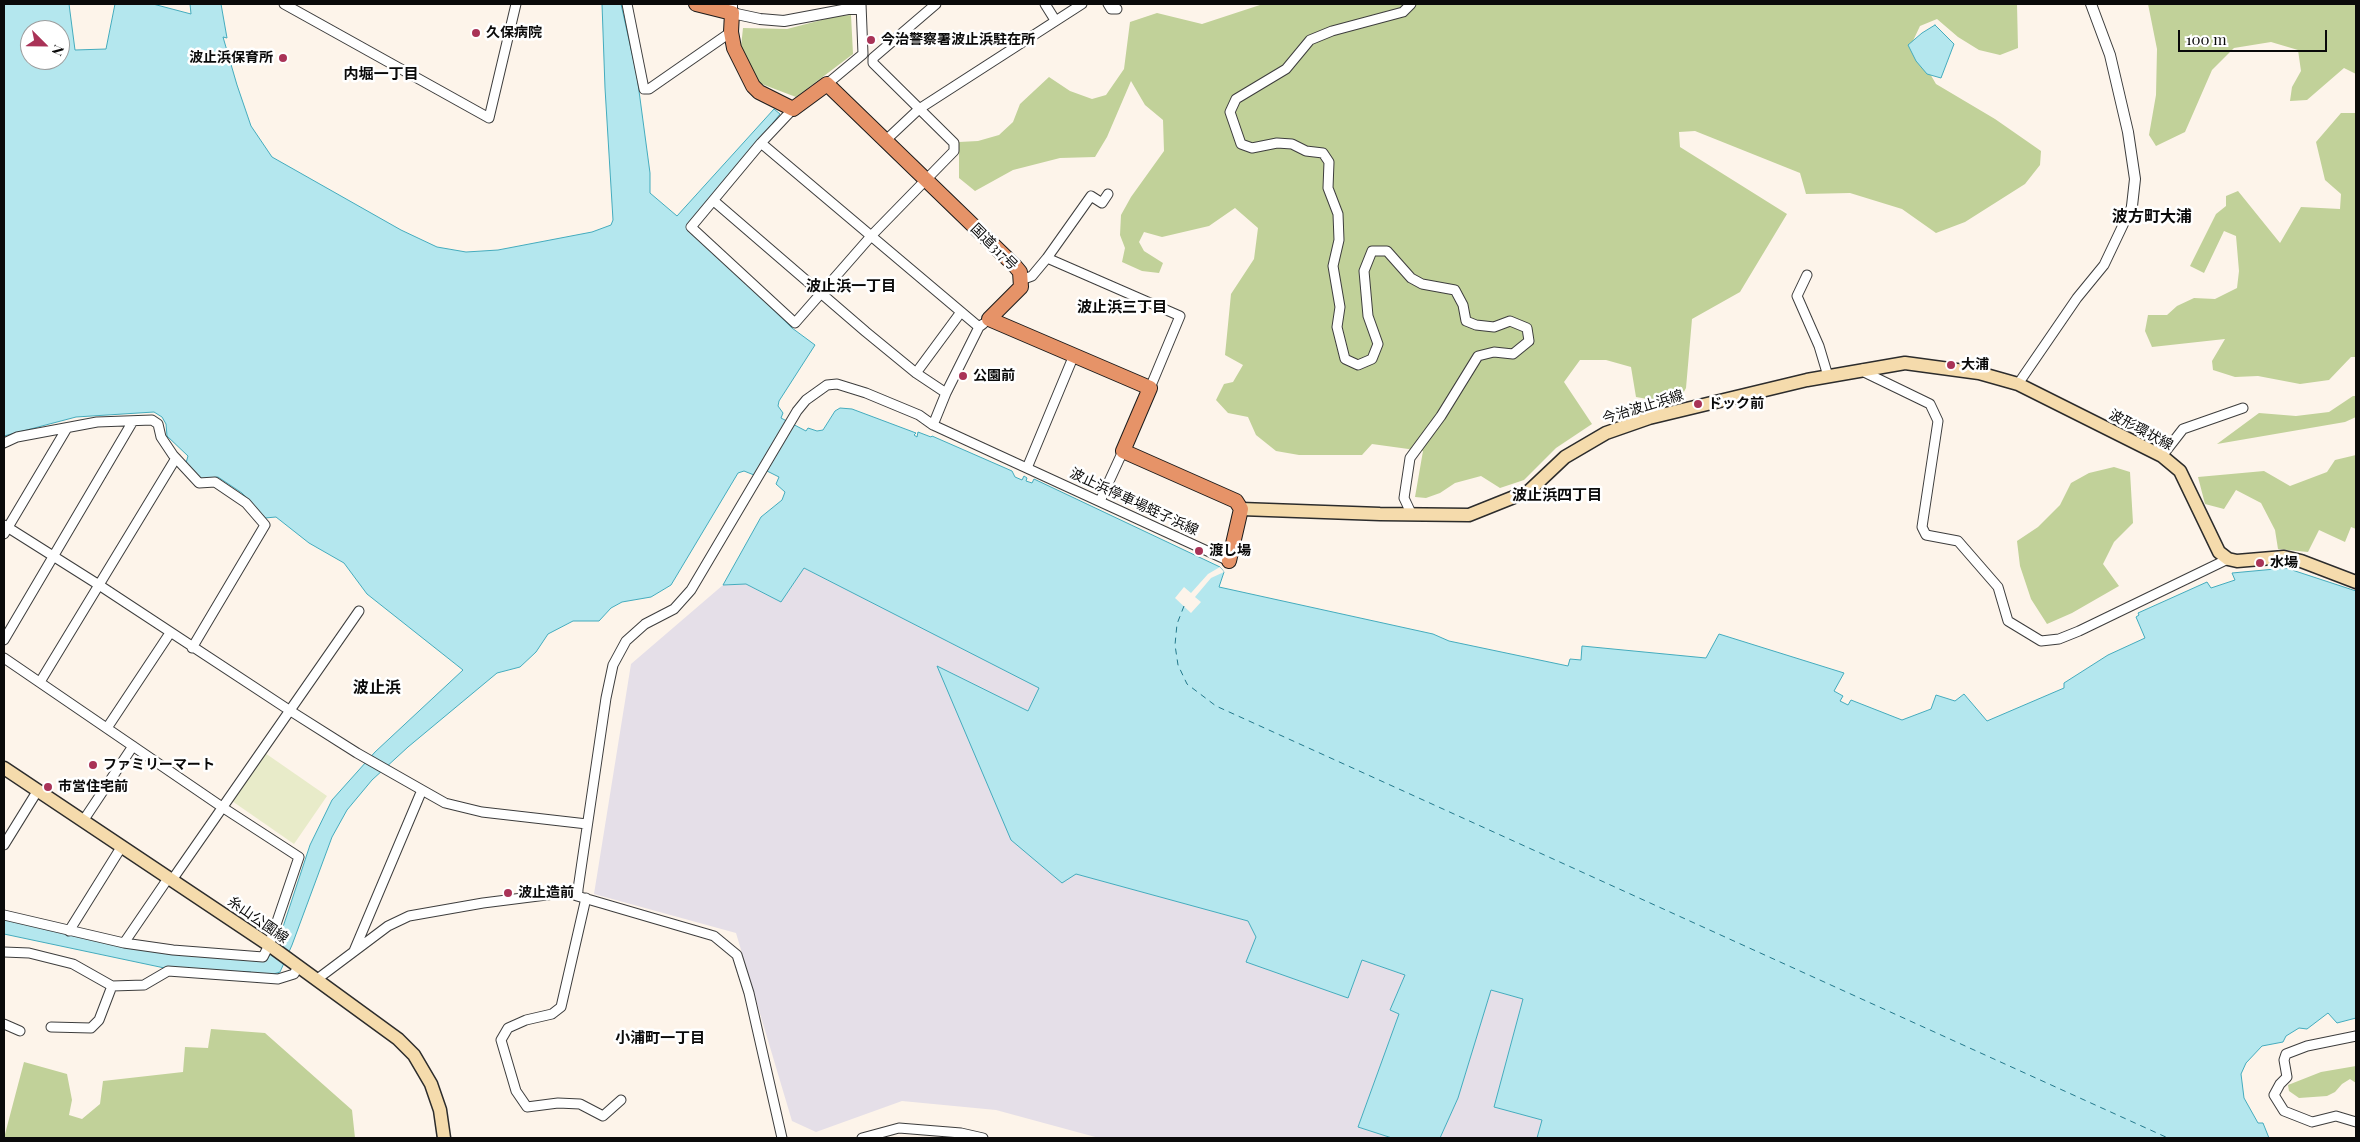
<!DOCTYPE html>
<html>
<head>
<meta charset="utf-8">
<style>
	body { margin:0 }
	#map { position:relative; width:2360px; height:1142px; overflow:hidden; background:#fdf4ea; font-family:"Playfair Display",serif }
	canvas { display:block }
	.frame { position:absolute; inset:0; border:5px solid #0a0a0a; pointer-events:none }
	.north { position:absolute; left:20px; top:20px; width:50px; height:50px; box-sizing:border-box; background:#fff; border:1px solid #9d9d9d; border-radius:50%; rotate:113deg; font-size:14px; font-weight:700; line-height:20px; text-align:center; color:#0a0a0a }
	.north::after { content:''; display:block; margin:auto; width:18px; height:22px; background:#a93357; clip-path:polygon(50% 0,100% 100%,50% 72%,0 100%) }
	.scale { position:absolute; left:2178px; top:30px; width:149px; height:22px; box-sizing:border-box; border:2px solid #0a0a0a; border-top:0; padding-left:6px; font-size:15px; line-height:18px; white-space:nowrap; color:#0a0a0a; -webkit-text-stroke:4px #fff; paint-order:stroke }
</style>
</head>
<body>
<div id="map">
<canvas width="2360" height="1142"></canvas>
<div class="frame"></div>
<div class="north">N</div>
<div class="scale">100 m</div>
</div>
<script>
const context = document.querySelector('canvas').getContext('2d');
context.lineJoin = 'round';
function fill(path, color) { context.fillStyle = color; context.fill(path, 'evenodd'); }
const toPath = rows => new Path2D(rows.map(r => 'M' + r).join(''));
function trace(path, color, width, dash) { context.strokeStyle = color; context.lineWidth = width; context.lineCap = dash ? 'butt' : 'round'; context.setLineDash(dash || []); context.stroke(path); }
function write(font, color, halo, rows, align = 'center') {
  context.font = font + ' "Playfair Display","Noto Sans JP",serif'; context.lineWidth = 5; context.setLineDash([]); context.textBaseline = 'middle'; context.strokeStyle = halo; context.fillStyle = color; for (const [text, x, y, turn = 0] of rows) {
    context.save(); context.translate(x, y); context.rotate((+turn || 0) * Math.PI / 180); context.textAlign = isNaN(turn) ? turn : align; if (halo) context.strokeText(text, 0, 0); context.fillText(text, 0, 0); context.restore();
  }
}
fill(toPath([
	[804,568,1040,688,1028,711,938,667,1076,874,1248,921,1256,937,1247,962,1348,998,1362,960,1405,975,1390,1010,1399,1014,1358,1127,1392,1138,1099,1138,996,1110,902,1101,816,1132,792,1121,736,933,594,894,631,664,723,585,746,584,781,602],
	[1491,990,1523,999,1494,1107,1543,1120,1537,1138,1440,1138,1458,1098]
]), '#e5dfe8');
fill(toPath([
	[1263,4,2017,4,2018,48,2000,55,1979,50,1958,37,1937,19,1920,26,1912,43,1936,84,1995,119,2041,151,2040,165,2025,184,1965,222,1936,233,1902,209,1850,193,1806,194,1800,173,1695,131,1679,132,1680,147,1787,214,1740,292,1692,319,1686,388,1680,399,1659,401,1636,397,1631,367,1606,360,1580,360,1564,382,1592,424,1556,448,1524,480,1500,488,1481,476,1455,483,1440,493,1426,498,1415,497,1423,451,1372,444,1362,455,1299,455,1276,451,1256,435,1248,417,1228,413,1216,400,1224,384,1233,382,1243,365,1225,355,1231,294,1254,259,1258,228,1235,208,1209,226,1162,237,1144,232,1139,242,1144,251,1163,263,1159,273,1142,271,1122,262,1125,248,1120,235,1121,215,1131,197,1164,151,1163,120,1145,105,1131,81,1107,137,1095,157,1060,158,1013,170,975,191,959,178,959,142,978,141,999,135,1013,122,1020,104,1049,77,1070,91,1092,99,1106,95,1124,69,1130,22,1157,13,1202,24],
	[2148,4,2356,4,2356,74,2344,68,2307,100,2290,101,2292,87,2301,71,2298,50,2271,42,2234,48,2212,70,2185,132,2156,146,2149,135,2156,95,2157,49],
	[851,15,853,54,796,97,759,83,749,67,741,47,743,28,787,29,837,16],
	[2341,113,2356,113,2356,357,2351,357,2329,380,2300,384,2258,376,2235,377,2213,370,2212,361,2225,339,2152,347,2145,331,2148,315,2167,315,2177,306,2194,298,2215,299,2237,288,2239,271,2236,236,2224,231,2204,273,2190,266,2216,214,2226,206,2226,196,2238,191,2280,243,2301,207,2340,209,2341,194,2325,180,2316,142],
	[2353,396,2356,396,2356,417,2345,422,2217,444,2259,413,2296,416,2329,412],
	[2356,455,2356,529,2351,527,2345,542,2319,530,2308,552,2278,549,2275,530,2261,503,2236,490,2224,509,2205,504,2198,477,2264,471,2290,486,2327,472,2335,460],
	[2114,467,2130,472,2133,523,2114,542,2103,564,2119,586,2072,613,2047,624,2031,599,2020,566,2017,541,2038,527,2060,505,2071,483,2089,473],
	[211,1029,265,1033,352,1110,355,1138,4,1138,24,1062,67,1074,72,1100,69,1115,82,1119,100,1104,103,1081,183,1072,185,1047,208,1048],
	[2356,1066,2356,1083,2350,1079,2342,1084,2335,1092,2327,1096,2299,1098,2289,1091,2288,1085,2321,1072]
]), '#c1d199');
fill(toPath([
	[265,753,327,796,294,844,232,801]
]), '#e8ebc9');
const water = toPath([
	[4,4,69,4,75,50,106,49,115,4,153,4,191,14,190,4,221,4,227,38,223,37,237,85,251,126,272,157,401,230,437,247,466,252,498,250,592,232,611,225,613,220,605,88,602,4,621,4,637,76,650,173,650,193,677,216,774,109,780,114,690,228,792,328,815,345,779,401,778,406,783,413,781,418,806,431,808,428,817,431,823,430,835,411,840,408,852,409,916,433,914,435,917,437,918,432,931,437,932,436,1012,471,1015,477,1022,480,1024,476,1027,478,1026,481,1032,483,1034,479,1220,567,1224,572,1219,587,1433,634,1449,641,1568,666,1570,659,1581,660,1582,646,1706,658,1719,634,1844,673,1834,691,1843,696,1840,701,1848,705,1851,700,1902,720,1931,709,1936,695,1955,701,1964,694,1987,721,2064,688,2064,683,2108,655,2145,638,2136,617,2139,615,2138,613,2207,582,2211,588,2235,580,2232,573,2286,568,2356,591,2356,1018,2337,1023,2328,1013,2307,1029,2299,1028,2286,1036,2283,1042,2262,1046,2246,1063,2241,1074,2244,1098,2258,1123,2263,1123,2269,1138,1537,1138,1542,1120,1494,1107,1523,999,1491,990,1458,1098,1440,1138,1392,1138,1358,1127,1399,1014,1390,1010,1405,975,1362,960,1348,998,1246,962,1256,937,1248,921,1076,874,1062,883,1011,840,937,666,1028,711,1039,688,804,568,781,602,746,584,723,585,761,517,782,500,785,492,776,484,779,477,759,467,754,475,744,471,738,473,671,585,651,597,622,602,611,608,599,621,573,621,548,634,536,652,520,667,497,673,408,747,372,780,347,810,332,837,292,945,280,972,267,976,251,975,251,972,174,970,4,934,4,917,187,955,267,960,283,927,310,845,332,800,375,752,463,670,367,594,344,563,309,543,276,517,265,518,242,493,218,477,201,479,186,463,188,456,167,436,166,424,162,417,154,412,76,417,4,436,4,4],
	[30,30,60,30,60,60,30,60,30,30],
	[1935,25,1954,44,1941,78,1927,74,1916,61,1908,45,1922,33,1935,25]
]);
fill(water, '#b4e7ee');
trace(water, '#44abbd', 1);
fill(toPath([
	[1220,567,1224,572,1211,578,1195,597,1201,602,1191,613,1175,598,1184,587,1191,593,1208,574]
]), '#fdf4ea');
trace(toPath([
	[1184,606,1177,624,1175,645,1178,665,1187,684,1216,706,2168,1138]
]), '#23798c', 1, [6, 5]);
const minor = toPath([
	[284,4,489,118,516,4],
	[627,4,644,89,649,89,731,32],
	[1045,4,1055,20],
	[1108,4,1111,9,1117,9],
	[1411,4,1403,12,1332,31,1310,40,1286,69,1236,99,1230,112,1241,144,1252,148,1277,143,1292,144,1306,151,1323,153,1329,162,1328,188,1338,214,1339,240,1333,266,1340,307,1337,327,1345,359,1358,365,1372,359,1378,344,1368,316,1364,271,1372,251,1387,251,1411,278,1422,284,1455,290,1463,305,1466,321,1476,325,1494,327,1510,321,1527,328,1529,341,1513,354,1494,352,1478,356,1441,416,1410,458,1404,498,1412,515],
	[873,58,936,4],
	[827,84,863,54,861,4],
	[793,109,761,143,691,227,795,323,872,235,954,151,954,143,873,63,873,58],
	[886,140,919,109,1082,4],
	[761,143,979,327],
	[714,201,866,332,916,373,946,393],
	[1047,258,1091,196,1102,203,1108,194],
	[1807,275,1797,296,1819,346,1828,376],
	[1021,280,1032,276,1047,258,1180,316,1150,388],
	[1863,369,1866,373,1930,404,1938,421,1922,527,1926,535,1958,541,1998,587,2008,621,2041,641,2059,639,2079,631,2228,559],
	[916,373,961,312],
	[2018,384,2077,298,2104,265,2132,206],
	[933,425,946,393,979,327,983,324],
	[4,443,17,437,97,422,152,420,158,424,161,437,173,455,199,483,215,482,246,503,265,525,192,648],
	[2162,456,2183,429,2243,408],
	[1027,468,1074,355],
	[1100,501,1123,451],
	[4,525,99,585,289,710,357,753,422,790,354,951],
	[4,534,67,428],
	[4,640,133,421],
	[4,658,222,807,299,857,269,945,263,957,173,950,124,943,4,915],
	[40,682,176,458],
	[107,728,170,633],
	[422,790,445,803,482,812,587,824],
	[83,821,133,746],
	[4,845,38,790],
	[172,880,359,611],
	[586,898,561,1007,552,1014,526,1020,508,1028,501,1040,516,1091,527,1107,558,1103,580,1104,603,1116,621,1100],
	[69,931,122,846],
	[124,943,169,877],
	[4,952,29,953,73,964,112,986,144,985,168,971,278,979,294,974,298,967],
	[316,980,388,926,409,916,483,903,578,891],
	[4,1024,20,1031],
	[51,1027,91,1028,99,1020,112,986],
	[2356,1036,2307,1046,2286,1054,2284,1060,2287,1077,2280,1084,2274,1095,2284,1111,2312,1122,2336,1116,2356,1122],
	[782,1138,749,993,737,955,714,936,577,896,606,698,613,665,626,641,645,624,674,609,691,590,797,411,806,400,827,385,837,384,866,393,919,415,933,425,1229,561],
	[862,1138,899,1128,961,1133,983,1138]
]);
const tertiary = toPath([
	[732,4,732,13,760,19,784,21,848,9,860,9],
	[2091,4,2110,55,2128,132,2135,179,2132,206]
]);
const secondary = toPath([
	[1241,509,1380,514,1469,515,1529,491,1565,457,1606,433,1649,418,1807,380,1905,363,1979,373,2018,384,2162,456,2180,471,2219,552,2228,559,2237,561,2284,557,2301,561,2356,582],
	[4,768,269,945,398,1039,414,1055,431,1084,440,1110,444,1138]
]);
const trunk = toPath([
	[696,4,732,13,731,32,734,48,753,86,759,92,793,109,827,84,1015,266,1020,272,1021,287,989,319,1150,388,1123,451,1236,501,1241,509,1229,561]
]);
trace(minor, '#3d3d3d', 11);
trace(tertiary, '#3d3d3d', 12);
trace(secondary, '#2c2c2c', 15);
trace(trunk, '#1b1b1b', 16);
trace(minor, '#fff', 9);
trace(tertiary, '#fff', 10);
trace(secondary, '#f5dbac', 12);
trace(trunk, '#e69368', 14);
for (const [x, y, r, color] of [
	[476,33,5,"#a93357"],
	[871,40,5,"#a93357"],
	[283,58,5,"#a93357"],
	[1951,365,5,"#a93357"],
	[963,376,5,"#a93357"],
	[1698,404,5,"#a93357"],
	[1199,551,5,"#a93357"],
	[2260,563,5,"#a93357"],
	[93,765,5,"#a93357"],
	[48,787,5,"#a93357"],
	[508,893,5,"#a93357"]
]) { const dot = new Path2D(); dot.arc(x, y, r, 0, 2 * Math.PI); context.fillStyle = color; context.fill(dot); trace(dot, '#fff', 2); }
write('bold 14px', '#0a0a0a', '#fff', [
	["久保病院",486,33],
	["今治警察署波止浜駐在所",881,40],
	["波止浜保育所",273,58,"right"],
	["大浦",1961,365],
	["公園前",973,376],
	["ドック前",1708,404],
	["渡し場",1209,551],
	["水場",2270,563],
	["ファミリーマート",103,765],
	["市営住宅前",58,787],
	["波止造前",518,893]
], 'left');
write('14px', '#0a0a0a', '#fff', [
	["国道317号",994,247,45],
	["今治波止浜線",1643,407,-17],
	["波形環状線",2141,430,28],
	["波止浜停車場蛭子浜線",1134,502,25],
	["糸山公園線",258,920,35]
]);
write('bold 15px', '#0a0a0a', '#fff', [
	["内堀一丁目",381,74],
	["波止浜一丁目",851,286],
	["波止浜三丁目",1122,307],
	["波止浜四丁目",1557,495],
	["小浦町一丁目",660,1038]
]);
write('bold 16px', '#0a0a0a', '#fff', [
	["波方町大浦",2152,217],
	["波止浜",377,688]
]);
</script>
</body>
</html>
